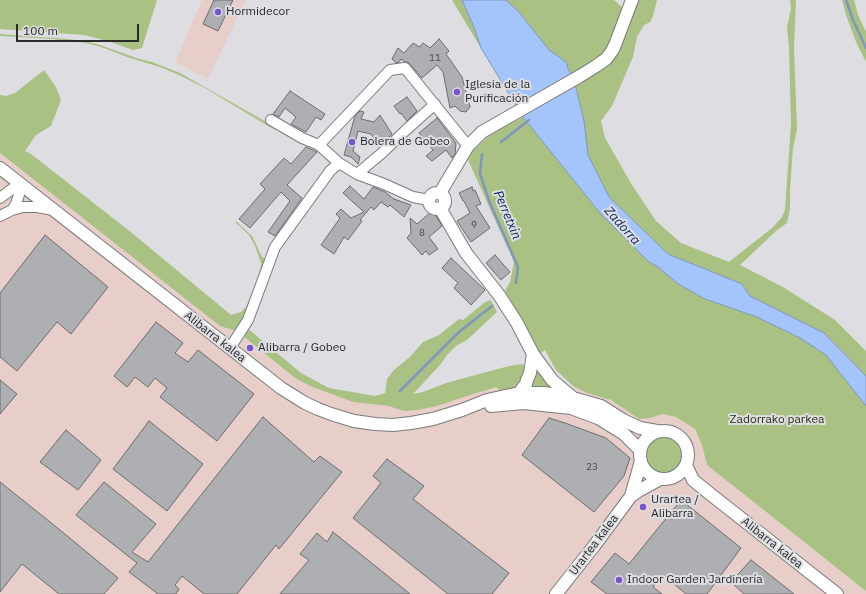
<!DOCTYPE html>
<html>
<head>
<meta charset="utf-8">
<style>
	body { margin:0 }
	#map { position:relative; width:866px; height:594px; overflow:hidden; background:#dedee2; font-family:"IBM Plex Sans",sans-serif }
	canvas { display:block }
	.scale { position:absolute; left:16px; top:24px; width:123px; height:18px; box-sizing:border-box; border:2px solid #2a2a2c; border-top:0; padding-left:5px; font-size:12px; line-height:14px; white-space:nowrap; color:#2a2a2c; -webkit-text-stroke:3px #dedee2; paint-order:stroke }
</style>
</head>
<body>
<div id="map">
<canvas width="866" height="594"></canvas>
<div class="scale">100 m</div>
</div>
<script>
const context = document.querySelector('canvas').getContext('2d');
context.lineJoin = 'round';
function fill(path, color) { context.fillStyle = color; context.fill(path, 'evenodd'); }
const toPath = rows => new Path2D(rows.map(r => 'M' + r).join(''));
function trace(path, color, width, dash) { context.strokeStyle = color; context.lineWidth = width; context.lineCap = dash ? 'butt' : 'round'; context.setLineDash(dash || []); context.stroke(path); }
function write(font, color, halo, rows, align = 'center') {
  context.font = font + ' "IBM Plex Sans",sans-serif'; context.lineWidth = 4; context.setLineDash([]); context.textBaseline = 'middle'; context.strokeStyle = halo; context.fillStyle = color; for (const [text, x, y, turn = 0] of rows) {
    context.save(); context.translate(x, y); context.rotate((+turn || 0) * Math.PI / 180); context.textAlign = isNaN(turn) ? turn : align; if (halo) context.strokeText(text, 0, 0); context.fillText(text, 0, 0); context.restore();
  }
}
fill(toPath([
	[202,0,246,0,208,79,175,62],
	[0,153,220,326,236,331,295,378,353,402,389,406,397,409,405,411,418,410,437,406,458,399,496,387,561,393,573,386,587,393,611,400,639,419,650,418,663,414,676,417,695,429,702,445,707,465,866,591,866,594,0,594]
]), '#e8cec8');
fill(toPath([
	[0,0,157,0,142,48,133,50,111,42,84,35,0,29],
	[452,0,462,0,474,27,481,48],
	[506,0,614,0,623,8,613,40,598,61,573,76,568,69,562,59,549,50,519,12],
	[636,0,657,0,653,16,650,22,644,25,637,37,633,57,612,106,601,121,605,138,632,185,656,221,681,243,729,262,772,228,782,217,785,210,791,123,789,48,787,27,791,9,790,0,796,0,794,47,797,129,793,148,790,189,790,208,787,223,776,231,740,265,783,287,835,320,866,351,866,376,824,333,750,296,742,284,668,254,609,197,588,155,584,121,575,84,606,64],
	[842,0,854,0,858,15,866,32,866,62,856,42,846,15],
	[0,34,68,39,89,42,100,45,136,58,152,62,180,73,275,127,274,129,263,123,205,88,181,76,160,67,130,58,101,47,86,43,52,39,0,36],
	[44,70,56,87,61,100,51,126,36,135,25,151,31,154,132,233,231,315,241,312,246,307,260,276,261,263,255,246,249,235,236,223,236,221,252,236,262,257,264,258,265,266,252,301,236,331,220,326,0,153,0,95,6,96,15,93],
	[523,117,600,213,649,262,658,267,677,283,705,299,757,317,800,338,826,355,866,406,866,591,707,465,702,445,695,429,676,417,663,414,650,418,639,419,611,400,587,393,573,386,556,370,545,350,540,353,513,304,505,291,510,282,514,262,468,160,473,151,492,133],
	[490,300,492,302,497,312,467,340,456,346,448,354,440,365,413,394,423,392,446,383,509,366,522,364,526,367,526,372,519,384,513,389,502,392,496,387,458,399,437,406,418,410,405,411,397,409,389,406,353,402,310,386,295,378,243,336,247,328,301,373,329,388,375,396,385,393,387,379,394,370,410,357,423,342,439,335,459,319,463,320,484,303],
	[535,363,561,393,528,388],
	'644 455a20 20 0 1 1 40 0a20 20 0 1 1-40 0Z'
]), '#a9c182');
const water = toPath([
	[462,0,506,0,519,12,549,50,562,59,567,64,568,69,573,76,584,121,588,155,609,197,668,254,742,284,750,296,824,333,866,376,866,406,826,355,800,338,757,317,705,299,677,283,658,267,649,262,600,213,523,117,481,48,474,27,462,0]
]);
fill(water, '#a4c4fc');
trace(water, '#7f96be', 1);
trace(toPath([
	[846,0,853,20,866,48],
	[501,142,529,120],
	[482,154,480,174,490,203,518,267,516,283],
	[400,391,459,332,492,306]
]), '#7f96be', 2.5);
const building = toPath([
	[214,0,233,0,218,31,203,24,214,0],
	[439,39,449,51,446,54,462,77,470,107,466,112,460,111,455,106,450,108,443,72,437,65,422,78,408,62,405,62,401,59,399,62,396,63,392,59,398,48,404,53,413,43,420,47,423,43,430,48,439,39],
	[290,91,325,114,321,120,316,117,306,132,291,124,296,117,285,108,279,117,273,114,290,91],
	[407,97,417,111,407,121,401,113,400,114,394,106,407,97],
	[360,111,364,112,361,119,374,122,380,115,392,134,380,146,371,134,358,131,353,151,360,157,358,164,351,157,344,155,355,116,360,111],
	[437,118,456,143,455,154,452,158,446,150,432,161,426,156,433,150,419,133,437,118],
	[306,147,317,152,287,185,302,198,275,236,268,232,290,201,281,192,250,228,239,219,265,189,260,184,284,158,291,164,306,147],
	[350,186,364,199,373,187,385,192,394,199,411,205,404,217,390,205,388,207,381,202,374,210,371,207,360,220,362,221,348,240,344,237,334,254,321,245,340,218,336,214,341,209,351,218,364,212,343,193,350,186],
	[472,187,473,191,475,190,481,204,476,206,490,228,471,242,457,221,470,213,464,201,463,201,459,193,472,187],
	[432,211,436,216,442,226,429,237,438,249,429,255,426,251,422,255,407,238,411,233,410,218,417,224,432,211],
	[45,235,108,287,71,334,57,322,17,371,0,357,0,293,45,235],
	[495,255,510,272,501,280,486,263,495,255],
	[451,258,485,290,471,305,454,288,458,283,442,268,451,258],
	[156,322,183,343,175,353,188,362,198,350,254,394,217,441,160,397,167,388,155,378,148,387,135,377,127,387,114,376,156,322],
	[0,380,17,394,0,414,0,380],
	[263,417,314,462,320,456,342,472,279,549,276,545,237,594,204,594,182,576,175,585,179,589,176,594,158,594,129,572,137,563,76,515,104,482,156,524,132,552,148,562,263,417],
	[549,418,565,423,606,438,630,458,624,476,594,512,522,455,549,418],
	[149,421,203,464,167,511,113,469,149,421],
	[66,430,101,460,78,490,40,462,66,430],
	[387,459,424,486,413,499,509,573,492,594,448,594,353,518,381,483,373,476,387,459],
	[0,482,60,530,118,578,104,594,59,594,22,564,0,592,0,482],
	[681,500,741,548,707,594,686,594,663,575,653,587,662,594,607,594,591,582,615,553,629,564,681,500],
	[333,532,410,594,280,594,309,560,300,554,317,533,327,542,333,532],
	[751,560,794,594,744,594,731,582,751,560]
]);
fill(building, '#aeafb2');
trace(building, '#6c6c6f', 1);
const minor = toPath([
	[271,120,302,138,319,145,339,163,357,174,384,184,413,197,429,200],
	[319,145,390,70,405,68,468,146],
	[357,174,382,153,406,130,435,104],
	[0,198,12,189,22,185],
	[12,210,16,204,22,185],
	[0,216,12,210,23,207,37,207,54,210],
	[230,348,248,320,275,247,330,171,339,163]
]);
const tertiary = toPath([
	[0,168,281,388,305,403,318,409,331,414,354,421,375,424,393,425,411,423,433,419,462,410,487,400,519,393,545,393,573,398,601,406,623,420,640,428,657,431],
	'429 201a8 8 0 1 1 16 0a8 8 0 1 1-16 0Z',
	[440,193,468,146,482,132,580,76,596,66,606,59,612,51,615,45,632,0],
	[440,208,466,253,499,295,517,323,533,354,552,380,572,397],
	[519,393,526,384,527,380,530,373,533,354],
	[491,406,524,403,571,408,598,418,624,434,640,450],
	'640 455a24 24 0 1 1 48 0a24 24 0 1 1-48 0Z',
	[686,465,693,480,709,493,837,594],
	[631,496,640,490,660,479],
	[556,594,594,546,631,496,641,461]
]);
trace(minor, '#7a7a7d', 12);
trace(tertiary, '#7a7a7d', 14);
trace(minor, '#fff', 10);
trace(tertiary, '#fff', 12);
for (const [x, y, r, color] of [
	[218,12,4,"#7a54ce"],
	[457,92,4,"#7a54ce"],
	[352,142,4,"#7a54ce"],
	[250,348,4,"#7a54ce"],
	[643,507,4,"#7a54ce"],
	[619,580,4,"#7a54ce"]
]) { const dot = new Path2D(); dot.arc(x, y, r, 0, 2 * Math.PI); context.fillStyle = color; context.fill(dot); trace(dot, '#dedee2', 1.5); }
write('10px', '#4b4b4e', null, [
	["11",435,58],
	["9",474,225],
	["8",422,233],
	["23",592,467]
]);
write('12px', '#2a2a2c', '#dedee2', [
	["Hormidecor",226,12],
	["Iglesia de la",465,85],
	["Purificación",465,99],
	["Bolera de Gobeo",360,142],
	["Alibarra / Gobeo",258,348],
	["Urartea /",651,500],
	["Alibarra",651,514],
	["Indoor Garden Jardinería",627,580]
], 'left');
write('12px', '#2a2a2c', '#dedee2', [
	["Alibarra kalea",215,337,38],
	["Alibarra kalea",772,543,38],
	["Urartea kalea",594,545,-53]
]);
write('12px', '#222e0c', '#dedee2', [
	["Zadorrako parkea",777,420]
]);
write('italic 13px', '#04245e', '#dedee2', [
	["Perretxin",507,215,67],
	["Zadorra",622,226,48]
]);
</script>
</body>
</html>
